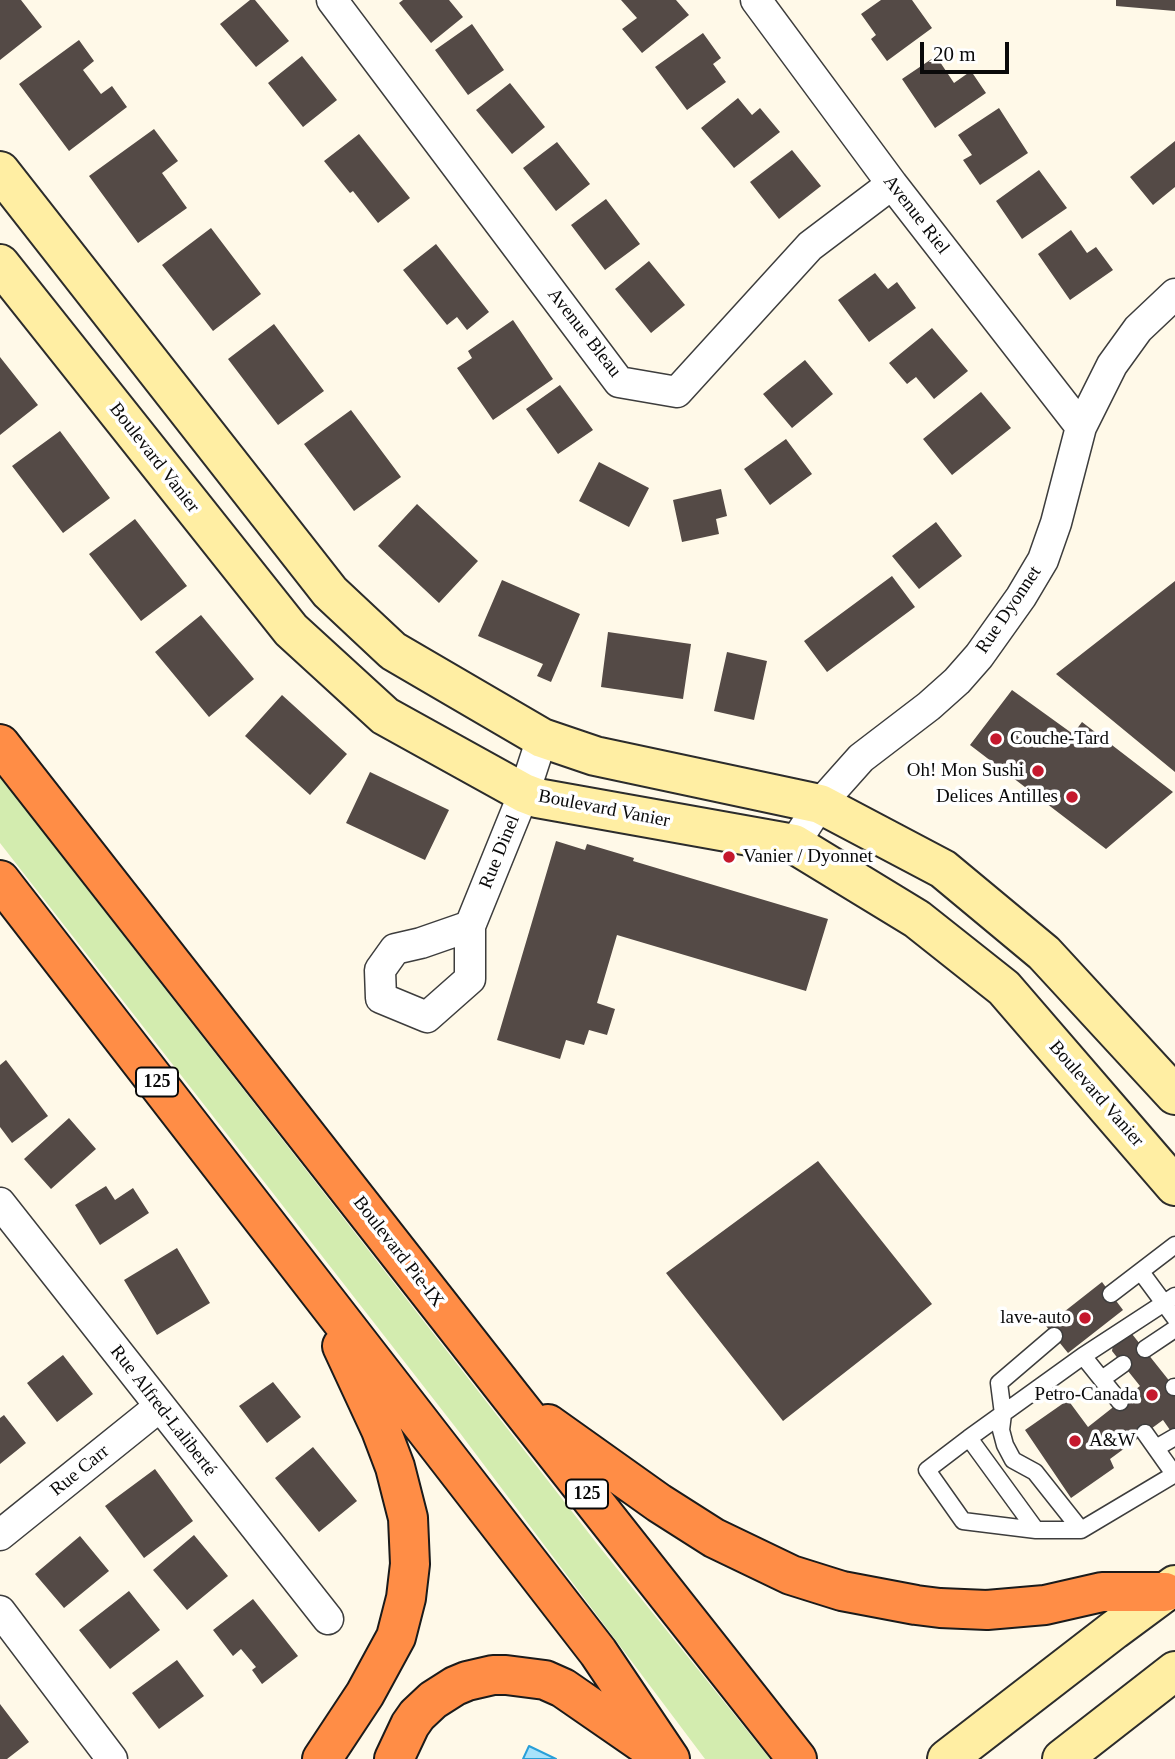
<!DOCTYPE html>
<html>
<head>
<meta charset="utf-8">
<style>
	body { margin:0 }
	#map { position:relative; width:1175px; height:1759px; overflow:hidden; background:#fff9e8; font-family:"Times New Roman",serif }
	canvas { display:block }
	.scale { position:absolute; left:920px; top:42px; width:89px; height:32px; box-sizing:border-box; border:4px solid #0a0a0a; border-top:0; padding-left:9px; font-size:21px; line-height:24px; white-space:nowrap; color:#0a0a0a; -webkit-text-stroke:5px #fff; paint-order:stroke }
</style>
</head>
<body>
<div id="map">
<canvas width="1175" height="1759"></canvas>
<div class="scale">20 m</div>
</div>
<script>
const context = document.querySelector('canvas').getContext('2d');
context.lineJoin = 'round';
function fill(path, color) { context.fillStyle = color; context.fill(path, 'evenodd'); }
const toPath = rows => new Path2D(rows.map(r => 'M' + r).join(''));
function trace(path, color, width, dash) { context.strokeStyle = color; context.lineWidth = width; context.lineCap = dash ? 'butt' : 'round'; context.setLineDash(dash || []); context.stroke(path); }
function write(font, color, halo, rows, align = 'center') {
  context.font = font + ' "Times New Roman",serif'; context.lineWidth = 7; context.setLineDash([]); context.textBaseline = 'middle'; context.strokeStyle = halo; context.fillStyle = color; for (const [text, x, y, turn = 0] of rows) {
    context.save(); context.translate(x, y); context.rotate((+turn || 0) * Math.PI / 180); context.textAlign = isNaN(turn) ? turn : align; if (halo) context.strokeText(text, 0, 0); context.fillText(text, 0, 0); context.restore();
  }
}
fill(toPath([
	[0,777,598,1545,770,1759,705,1759,460,1433,0,843]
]), '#d3ecaf');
const water = toPath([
	[529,1746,556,1759,523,1759,529,1746]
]);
fill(water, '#a8e2fb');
trace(water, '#299fd8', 2);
fill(toPath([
	[0,0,21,0,42,27,0,60],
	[250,0,255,0,289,41,256,67,220,24],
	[403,0,449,0,463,17,431,43,399,3],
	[621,0,676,0,689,15,642,53,622,29,637,18],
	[881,0,912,0,932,28,887,61,871,39,876,35,861,14],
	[1116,0,1175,0,1175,11,1116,6],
	[472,24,504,70,468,95,435,50],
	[703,33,721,58,713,64,726,82,687,110,655,67],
	[79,40,94,61,83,70,101,94,112,86,127,107,69,151,19,84],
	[302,56,337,100,303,127,268,83],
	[936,56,954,83,971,71,986,93,935,128,902,79],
	[510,83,545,127,512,154,476,110],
	[738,98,752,115,760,108,780,132,734,168,701,128],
	[999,108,1028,153,980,185,963,160,972,155,958,135],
	[154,129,178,161,162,173,187,208,138,243,89,176],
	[359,134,410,198,378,223,353,191,350,193,324,161],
	[1175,141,1175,187,1153,205,1130,177],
	[557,142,590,184,556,211,523,168],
	[792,150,821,186,779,219,750,182],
	[1039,170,1067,208,1022,239,996,201],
	[606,199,640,244,605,270,571,225],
	[211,228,261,294,213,331,162,265],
	[1071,230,1087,253,1096,247,1113,270,1070,300,1038,254],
	[436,244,489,312,467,330,457,317,447,325,403,270],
	[649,261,685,305,651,333,615,289],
	[875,273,888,289,897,282,916,308,869,342,838,300],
	[513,320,553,379,493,420,457,368,472,358,468,351],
	[274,324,324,391,278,425,228,359],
	[932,328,968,371,934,399,916,377,907,384,889,363],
	[0,357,38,405,0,435],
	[805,360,833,394,792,428,763,394],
	[560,385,593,430,558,454,526,409],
	[981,392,1011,428,952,475,923,439],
	[351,410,401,477,354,511,304,444],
	[60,431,110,498,63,533,12,466],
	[786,439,812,474,770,505,744,469],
	[599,462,649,488,629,527,579,501],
	[721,489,727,516,716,519,719,534,682,542,673,500],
	[417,504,478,561,439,603,378,546],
	[135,519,187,586,141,621,89,554],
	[936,522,962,556,919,589,892,556],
	[892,576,915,607,827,672,804,641],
	[502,580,580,614,551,682,537,676,543,664,478,636],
	[1175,581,1175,772,1056,674],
	[201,615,254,679,209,717,155,652],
	[608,632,691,644,683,699,601,687],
	[727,652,767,661,754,720,714,711],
	[1012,690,1073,734,1082,722,1173,792,1106,849,970,745],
	[282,695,347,754,310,795,245,736],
	[370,772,449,810,425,860,346,823],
	[556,841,585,850,587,844,634,858,633,861,828,919,806,991,617,935,597,1003,615,1009,607,1035,589,1030,584,1045,566,1040,560,1059,497,1040],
	[6,1060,48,1116,12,1143,0,1127,0,1065],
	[69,1118,96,1149,51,1189,24,1159],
	[818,1161,932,1304,783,1421,666,1273],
	[106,1186,115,1200,133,1188,149,1213,100,1245,75,1205],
	[177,1248,210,1303,157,1335,124,1280],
	[1102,1282,1123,1310,1068,1353,1046,1326],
	[1132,1334,1175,1388,1175,1437,1163,1420,1110,1459,1114,1468,1071,1498,1025,1430,1068,1400,1088,1427,1140,1386,1112,1351,1113,1344,1121,1337],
	[63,1355,93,1394,57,1422,27,1383],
	[273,1382,301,1417,267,1443,239,1406],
	[4,1415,26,1443,0,1464,0,1418],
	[313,1447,357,1501,319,1532,275,1478],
	[155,1469,193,1521,144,1558,105,1506],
	[194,1535,228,1576,187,1610,153,1570],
	[80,1536,109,1571,64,1608,35,1574],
	[129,1591,160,1630,110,1669,79,1630],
	[253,1599,298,1656,262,1684,252,1670,256,1667,241,1649,233,1656,213,1630],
	[177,1660,204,1696,159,1729,132,1693],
	[0,1704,29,1742,7,1759,0,1759]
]), '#544a46');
const lane = toPath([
	[1141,1272,1175,1318],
	[1111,1294,1175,1245],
	[1054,1336,999,1383,1003,1414,1001,1430,1005,1445,1013,1460,1035,1472,1081,1530],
	[1145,1349,1175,1329],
	[1083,1356,1120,1402],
	[1102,1379,1123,1364],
	[1174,1387,1175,1387],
	[1145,1433,1174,1474],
	[969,1438,927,1470,963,1521,1036,1530,1081,1530,1175,1474],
	[1156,1448,1175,1437],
	[1036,1530,969,1438,1083,1356,1175,1296]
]);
const street = toPath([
	[332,0,619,382,677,392,810,246,892,184],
	[756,0,892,184,1081,427],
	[794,844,820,804,861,758,929,706,957,681,979,656,1021,597,1043,560,1056,523,1081,427,1112,365,1138,329,1175,294],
	[470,926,421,943,395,949,380,970,381,998,427,1017,470,979,470,926,524,793,542,738],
	[0,1203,328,1619],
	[0,1535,159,1407],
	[0,1611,112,1759]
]);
const secondary = toPath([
	[0,171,330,592,393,651,542,738,595,756,820,804,943,869,1044,953,1175,1095],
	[0,264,291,630,385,716,524,793,537,798,794,844,917,919,1004,988,1175,1186],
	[947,1759,1114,1630,1175,1585],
	[1062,1759,1175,1671]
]);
const highway = toPath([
	[0,744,512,1398,797,1759],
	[0,880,598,1652,670,1759],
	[548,1424,659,1503,714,1538,791,1575,842,1591,916,1605,940,1608,987,1610,1045,1605,1102,1592,1165,1592],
	[322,1759,365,1694,396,1637,406,1598,410,1564,408,1518,395,1467,381,1430,342,1346],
	[394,1759,410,1725,417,1715,433,1700,455,1686,467,1681,493,1675,506,1675,545,1680,563,1688,657,1753]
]);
trace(lane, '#3d3d3d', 19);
trace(street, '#3d3d3d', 33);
trace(secondary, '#2c2c2c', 42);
trace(highway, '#1b1b1b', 42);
trace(lane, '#fff', 16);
trace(street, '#fff', 30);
trace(secondary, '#ffeea3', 38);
trace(highway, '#ff8d46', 38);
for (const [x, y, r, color] of [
	[996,739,7,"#c5182d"],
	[1038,771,7,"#c5182d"],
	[1072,797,7,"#c5182d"],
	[729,857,7,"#c5182d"],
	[1085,1318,7,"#c5182d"],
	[1152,1395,7,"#c5182d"],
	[1075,1441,7,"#c5182d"]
]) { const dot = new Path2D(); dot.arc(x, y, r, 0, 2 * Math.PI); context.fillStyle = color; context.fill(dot); trace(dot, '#fff', 2.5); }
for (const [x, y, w] of [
	[157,1082,42],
	[587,1494,42]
]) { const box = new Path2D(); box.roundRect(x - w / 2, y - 14.5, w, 29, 5); context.fillStyle = '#fff'; context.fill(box); trace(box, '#0a0a0a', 2); }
write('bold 18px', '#0a0a0a', null, [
	["125",157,1082],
	["125",587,1494]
]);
write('19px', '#0a0a0a', '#fff', [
	["Avenue Riel",916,215,52],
	["Avenue Bleau",584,333,52],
	["Boulevard Vanier",154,458,52],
	["Rue Dyonnet",1009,610,-56],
	["Boulevard Vanier",604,809,11],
	["Rue Dinel",500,852,-68],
	["Boulevard Vanier",1096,1094,49],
	["Boulevard Pie-IX",398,1252,52],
	["Rue Alfred-Laliberté",163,1411,52],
	["Rue Carr",80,1471,-39]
]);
write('19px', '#0a0a0a', '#fff', [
	["Couche-Tard",1010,739,"left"],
	["Oh! Mon Sushi",1024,771],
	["Delices Antilles",1058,797],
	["Vanier / Dyonnet",743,857,"left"],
	["lave-auto",1071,1318],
	["Petro-Canada",1138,1395],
	["A&W",1089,1441,"left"]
], 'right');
</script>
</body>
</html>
